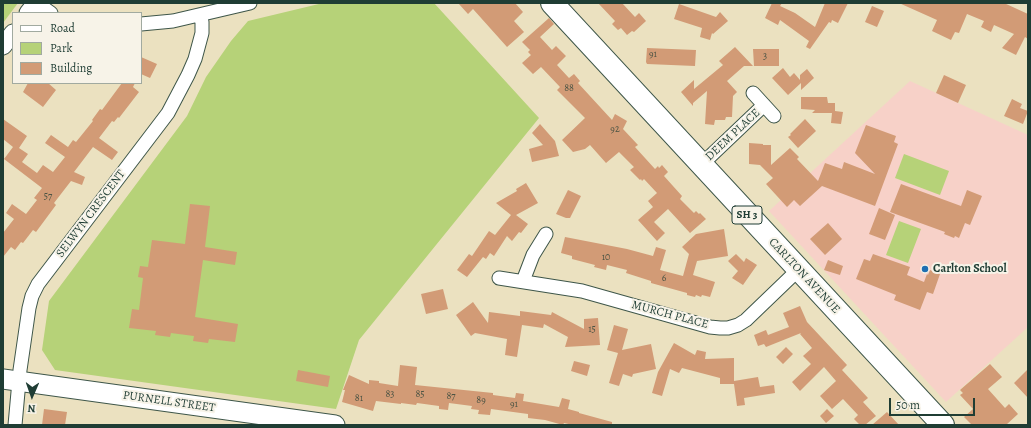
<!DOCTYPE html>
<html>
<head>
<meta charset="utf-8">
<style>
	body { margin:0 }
	#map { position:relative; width:1031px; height:428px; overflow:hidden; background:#ebe1c0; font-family:Alegreya,serif }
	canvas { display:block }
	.frame { position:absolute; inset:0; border:4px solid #1f3d34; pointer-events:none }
	.legend { position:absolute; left:12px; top:12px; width:130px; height:72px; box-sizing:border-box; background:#f7f3e8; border:1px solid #a1aaa0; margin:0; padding:5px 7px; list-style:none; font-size:12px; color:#1f3d34 }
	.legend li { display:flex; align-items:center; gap:8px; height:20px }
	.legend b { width:20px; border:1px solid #a1aaa0 }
	.north { position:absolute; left:12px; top:376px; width:40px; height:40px; -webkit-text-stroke:3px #f7f3e8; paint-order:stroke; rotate:182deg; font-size:11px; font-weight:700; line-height:16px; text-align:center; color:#1f3d34 }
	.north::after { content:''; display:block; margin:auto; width:14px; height:18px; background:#1f3d34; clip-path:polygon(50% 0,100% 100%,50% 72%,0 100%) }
	.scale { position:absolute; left:889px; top:398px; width:86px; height:18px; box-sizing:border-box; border:2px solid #1f3d34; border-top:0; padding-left:5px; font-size:12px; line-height:14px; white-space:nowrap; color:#1f3d34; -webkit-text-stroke:3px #f7f3e8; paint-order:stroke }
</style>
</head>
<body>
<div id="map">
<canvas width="1031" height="428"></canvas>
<div class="frame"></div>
<ul class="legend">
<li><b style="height:5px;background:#fff"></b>Road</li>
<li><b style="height:11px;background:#b6d278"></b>Park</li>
<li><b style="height:11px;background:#d29b76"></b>Building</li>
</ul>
<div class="north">N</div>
<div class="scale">50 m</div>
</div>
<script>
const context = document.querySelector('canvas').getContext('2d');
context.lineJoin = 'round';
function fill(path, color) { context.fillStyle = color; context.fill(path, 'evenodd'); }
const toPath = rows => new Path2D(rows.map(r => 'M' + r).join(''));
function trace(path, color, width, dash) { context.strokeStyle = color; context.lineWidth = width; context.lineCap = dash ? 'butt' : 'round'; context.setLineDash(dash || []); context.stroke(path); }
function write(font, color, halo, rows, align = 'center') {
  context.font = font + ' Alegreya,serif'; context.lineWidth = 4; context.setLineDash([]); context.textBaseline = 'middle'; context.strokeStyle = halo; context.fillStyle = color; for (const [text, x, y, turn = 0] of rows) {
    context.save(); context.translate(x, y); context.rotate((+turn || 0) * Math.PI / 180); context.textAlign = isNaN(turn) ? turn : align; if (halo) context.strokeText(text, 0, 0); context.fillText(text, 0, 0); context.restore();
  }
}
fill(toPath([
	[910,81,1028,135,1028,327,946,402,769,211]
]), '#f7d1c8');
fill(toPath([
	[3,3,18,3,3,23],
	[323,3,434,3,539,118,359,340,336,409,55,370,42,350,49,301,187,116,206,77,231,41,248,21],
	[904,154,949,171,940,195,895,178],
	[899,221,921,229,908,263,886,255]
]), '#b6d278');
fill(toPath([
	[458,3,515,3,523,12,514,21,524,32,507,47,473,9,468,14],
	[598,3,622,3,635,17,639,13,646,21,634,32,632,31,627,35,621,28,618,30,612,24,615,21],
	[772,3,782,3,780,6,795,13,815,27,825,3,848,3,838,23,832,20,831,23,829,22,810,49,806,47,809,41,780,20,778,25,765,18],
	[899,3,1004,3,1028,14,1028,39,1025,37,1016,55,1002,48,1014,34,994,25,991,32,981,27,984,21,967,14,959,33,955,32,951,40,932,31,937,20],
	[679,4,716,17,720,12,728,21,713,34,712,33,710,40,700,37,702,28,674,19],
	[872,6,884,11,877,27,865,22],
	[549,18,554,24,540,37,552,50,556,46,566,56,557,65,569,78,574,74,580,81,578,83,612,120,615,114,627,121,623,129,638,145,635,147,655,169,658,166,659,168,662,165,668,172,664,176,682,196,680,199,694,213,696,211,699,214,700,213,706,219,690,233,668,209,654,222,665,233,657,241,638,220,653,207,648,201,657,193,644,179,642,181,641,179,640,180,630,170,634,167,619,152,606,163,590,145,585,149,573,152,562,140,585,118,557,90,560,87,541,67,533,74,522,63,531,55,528,52,530,50,522,42],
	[735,47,753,66,744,66,727,81,737,92,733,96,732,117,726,117,725,120,715,120,714,125,705,124,707,91,693,103,693,106,681,92,694,80,694,89,723,65,719,61],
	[647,48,696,50,695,66,647,64,646,62],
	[753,49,779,49,779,66,754,66],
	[141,57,157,64,150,78,141,74],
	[783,68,790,77,794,73,800,80,800,75,807,69,814,78,801,90,801,83,788,95,772,78],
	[944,75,966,85,958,103,936,93],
	[28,83,48,83,56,90,43,107,23,92],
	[122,83,135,83,133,87,139,92,119,118,118,117,114,122,112,121,99,138,118,152,112,160,93,147,74,172,85,177,82,185,71,181,54,203,56,205,36,232,33,230,23,243,21,242,15,250,11,247,3,257,3,233,14,219,6,213,12,204,26,214,37,200,34,198,42,188,4,159,13,147,3,139,3,119,27,136,19,148,28,154,22,162,37,173,43,165,53,172,65,157,45,143,51,135,68,147,73,140,76,142,93,121,92,120,100,109,102,110],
	[801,97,827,97,828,103,835,103,835,111,843,112,841,124,831,123,832,113,812,113,815,110,801,109],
	[1012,99,1022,104,1020,108,1028,111,1023,124,1004,116],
	[805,119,816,131,798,148,788,137,791,135,790,134],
	[540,124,555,141,559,156,532,162,529,149,543,145,532,133],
	[866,125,896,136,894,142,898,144,875,206,822,186,800,206,794,200,787,207,766,184,773,178,760,165,749,164,749,143,763,144,763,145,771,145,771,165,790,148,799,157,797,159,818,181,825,163,842,169,844,162,875,174,855,153],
	[526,183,538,203,516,215,528,224,521,233,519,232,512,241,507,236,494,256,490,253,486,259,483,257,467,277,457,270,469,254,472,256,489,231,495,235,511,215,496,203,517,191,516,189],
	[901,184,961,206,967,190,982,196,970,225,965,223,959,238,955,236,954,238,944,234,945,232,890,212],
	[568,190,581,196,570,218,566,218,556,214],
	[190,204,210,206,205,247,237,252,235,265,203,260,195,317,238,324,235,342,209,339,208,343,193,341,194,336,171,333,170,337,155,335,156,331,129,328,132,309,139,310,143,278,138,277,140,266,148,267,152,240,185,244],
	[879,208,895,215,885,240,869,234],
	[828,223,842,239,825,255,810,239],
	[724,229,728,256,697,261,693,275,715,282,710,297,702,295,701,297,696,295,695,297,687,295,687,293,651,283,651,281,626,273,627,270,607,265,606,270,594,267,595,265,572,259,572,256,561,253,565,237,627,249,653,256,656,247,666,250,660,270,683,276,689,254,682,247,696,234],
	[736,254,744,262,746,258,757,265,743,285,732,278,738,271,728,261],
	[873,254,910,267,907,275,924,282,927,274,928,275,930,270,940,274,933,294,927,292,920,310,894,300,896,295,856,279,864,259,870,261],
	[828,260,843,266,840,275,824,270],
	[443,289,448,309,426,314,421,294],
	[473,302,488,323,489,312,520,316,520,311,551,315,552,312,584,329,584,319,598,318,600,345,565,347,568,337,544,324,543,328,522,325,517,357,505,355,507,339,475,333,471,336,456,315],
	[800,306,807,322,847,365,842,370,868,398,863,402,876,416,865,425,860,425,854,419,858,415,843,399,832,409,820,396,836,381,824,367,800,391,792,382,811,364,803,356,812,348,800,334,801,333,766,347,764,344,758,346,754,335,766,330,768,335,789,327,783,313],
	[614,325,628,329,622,350,651,344,656,369,633,374,632,377,623,374,619,386,609,383,618,353,607,350],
	[674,343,695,355,697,350,706,352,705,359,734,358,734,381,758,377,760,387,774,385,775,393,744,398,745,405,737,406,734,384,720,384,720,378,682,368,679,373,670,369,662,396,652,393,658,372],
	[786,347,793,354,783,364,776,357],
	[574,361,590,365,587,376,571,371],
	[990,364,1002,377,988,389,1005,408,1009,404,1018,414,1006,425,972,425,964,417,973,409,960,395,963,393,960,390],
	[400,365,417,367,415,385,493,393,493,395,515,398,516,393,524,394,523,401,559,407,562,398,570,400,568,409,579,412,579,413,612,422,612,425,573,425,564,423,563,425,545,420,528,418,528,414,491,409,490,415,478,414,479,410,471,409,472,406,449,403,448,410,439,409,439,406,417,403,416,405,401,403,401,404,376,401,373,411,342,402,345,390,343,390,349,375,369,384,369,380,379,381,379,383,398,386],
	[1028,369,1028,398,1014,383],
	[298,370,330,376,328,387,296,381],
	[44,409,67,412,65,425,42,425],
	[827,409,834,416,826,423,820,416],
	[887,412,899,425,872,425]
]), '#d29b76');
const minor = toPath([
	[37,3,51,13],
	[141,24,173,21,250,3],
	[753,93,774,116],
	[701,165,764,105],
	[499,278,582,291,710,327,720,328,728,328,738,325,746,320,798,270],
	[523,281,533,255,546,234],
	[15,425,20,370,29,308,32,296,38,284,168,113,188,75,195,59,202,33,202,22,199,15]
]);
const tertiary = toPath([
	[28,13,36,3],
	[3,46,13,33]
]);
const secondary = toPath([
	[3,379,335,425]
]);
const trunk = toPath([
	[552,3,943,425]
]);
trace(minor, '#3e5649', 15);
trace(tertiary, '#3e5649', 19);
trace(secondary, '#3e5649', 21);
trace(trunk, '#3e5649', 24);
trace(minor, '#fff', 13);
trace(tertiary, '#fff', 17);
trace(secondary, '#fff', 19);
trace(trunk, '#fff', 22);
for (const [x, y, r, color] of [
	[925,269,4,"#1f6fb2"]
]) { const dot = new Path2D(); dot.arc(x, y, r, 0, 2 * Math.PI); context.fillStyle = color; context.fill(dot); trace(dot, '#f7f3e8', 1.5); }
write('10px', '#4c5444', null, [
	["91",653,55],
	["3",765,57],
	["88",569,89],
	["92",615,130],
	["57",48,197],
	["10",606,258],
	["6",664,279],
	["15",592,330],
	["83",390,395],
	["85",420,395],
	["87",451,397],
	["81",359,399],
	["89",481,401],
	["91",514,405]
]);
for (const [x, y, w] of [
	[747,215,30]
]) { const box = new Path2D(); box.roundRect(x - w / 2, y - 9, w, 18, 3); context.fillStyle = '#f7f3e8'; context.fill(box); trace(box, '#1f3d34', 1); }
write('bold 11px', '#1f3d34', null, [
	["SH 3",747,215]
]);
write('12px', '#1f3d34', '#f7f3e8', [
	["DEEM PLACE",733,135,-43],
	["SELWYN CRESCENT",91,214,-53],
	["CARLTON AVENUE",804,276,47],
	["MURCH PLACE",670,315,15],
	["PURNELL STREET",169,402,8]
]);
write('bold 12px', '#1f3d34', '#f7f3e8', [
	["Carlton School",933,269]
], 'left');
</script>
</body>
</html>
